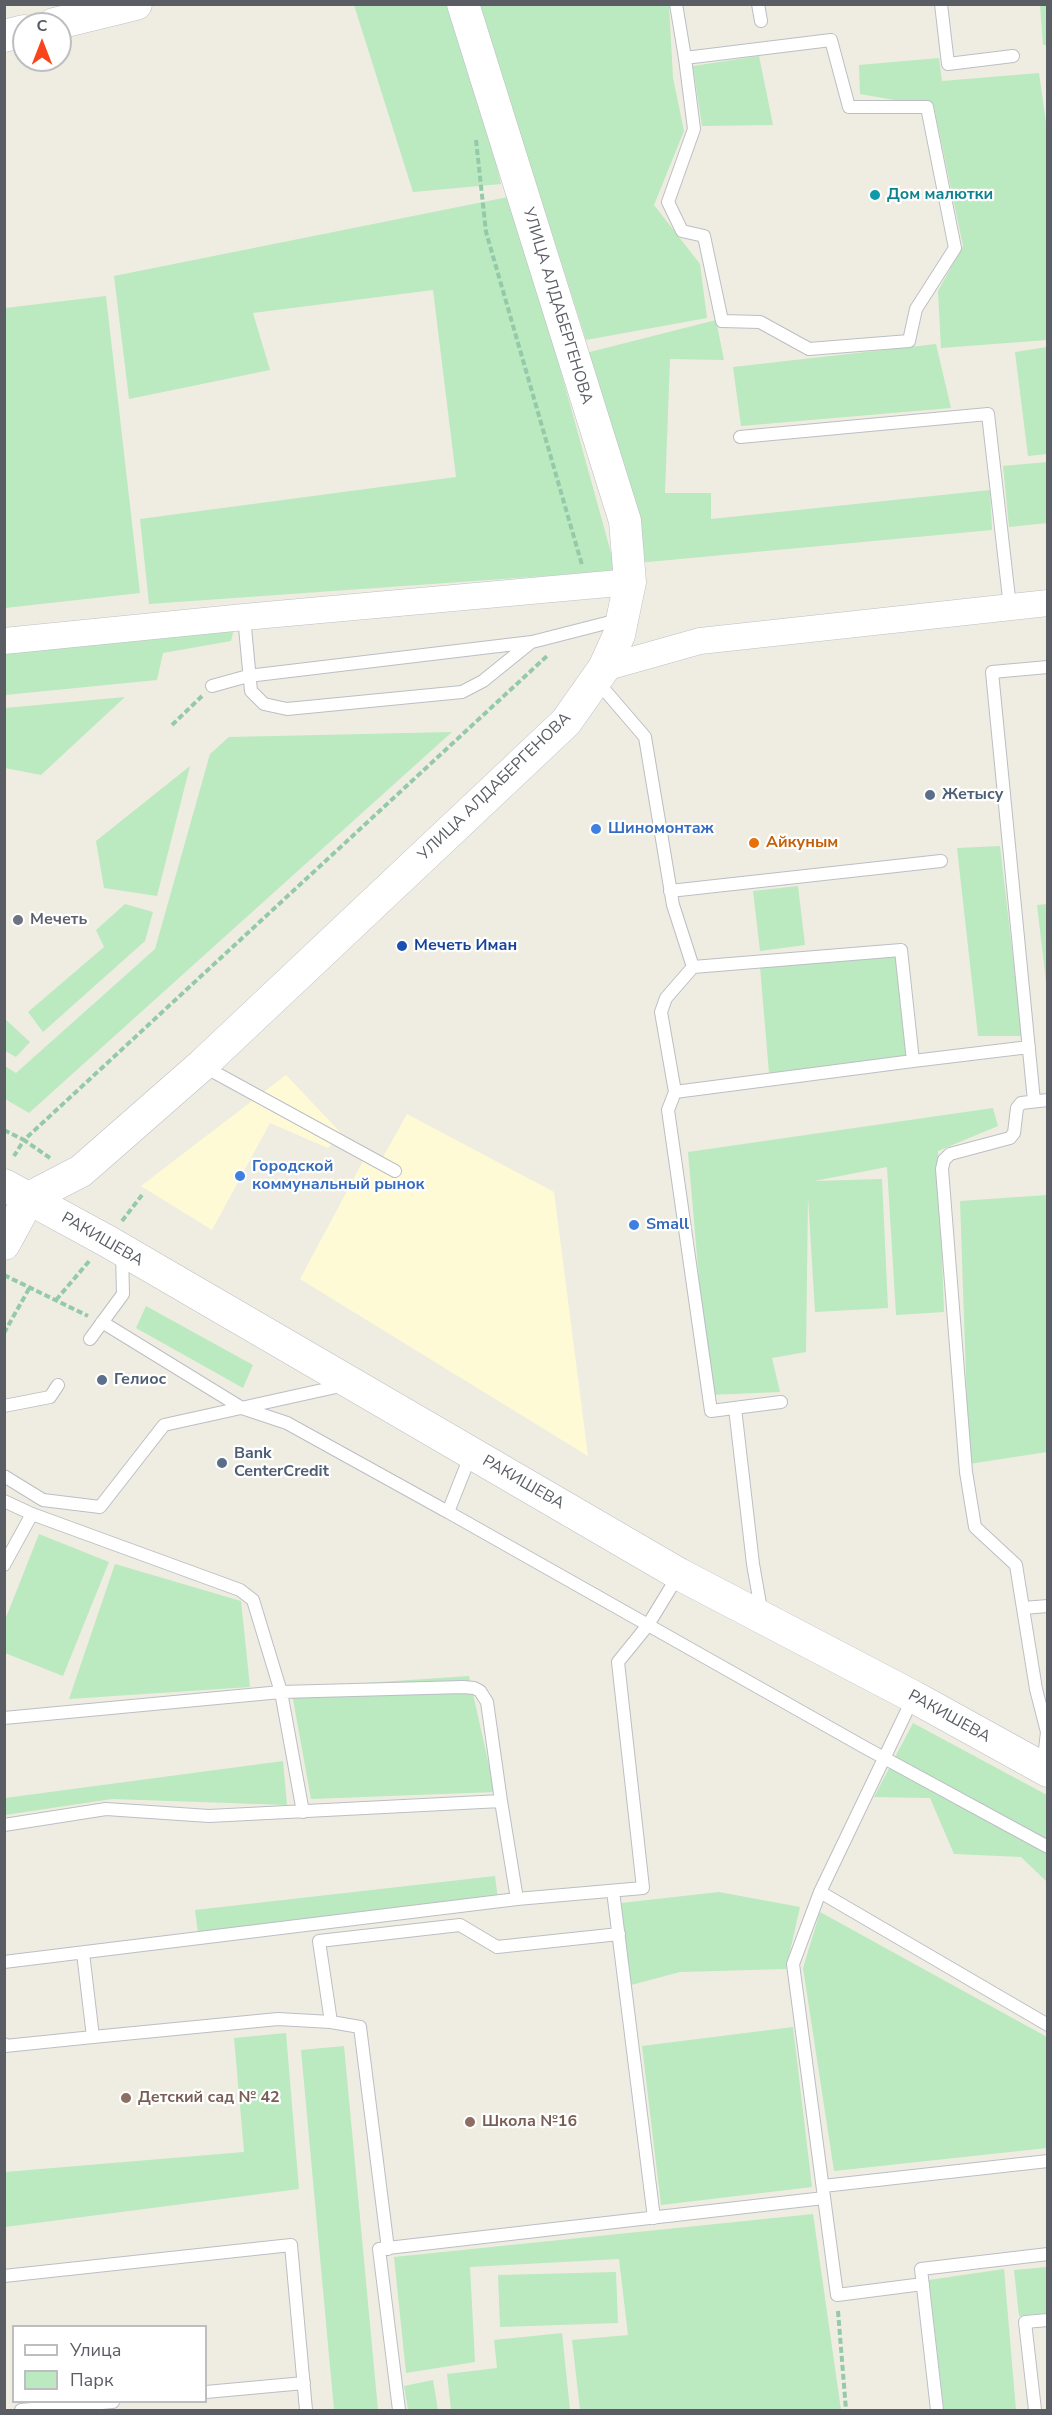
<!DOCTYPE html>
<html>
<head>
<meta charset="utf-8">
<style>
	body { margin:0 }
	#map { position:relative; width:1052px; height:2415px; overflow:hidden; background:#efede1; font-family:"Nunito Sans",sans-serif }
	canvas { display:block }
	.frame { position:absolute; inset:0; border:6px solid #5a5d64; pointer-events:none }
	.legend { position:absolute; left:12px; top:2325px; width:195px; height:78px; box-sizing:border-box; background:#fff; border:2px solid #bdbec1; margin:0; padding:8px 10px; list-style:none; font-size:18px; color:#5a5d64 }
	.legend li { display:flex; align-items:center; gap:12px; height:30px }
	.legend b { width:30px; border:2px solid #bdbec1 }
	.north { position:absolute; left:12px; top:12px; width:60px; height:60px; box-sizing:border-box; background:#fff; border:2px solid #bdbec1; border-radius:50%; rotate:0deg; font-size:16px; font-weight:700; line-height:24px; text-align:center; color:#5a5d64 }
	.north::after { content:''; display:block; margin:auto; width:21px; height:27px; background:#fa451b; clip-path:polygon(50% 0,100% 100%,50% 72%,0 100%) }
</style>
</head>
<body>
<div id="map">
<canvas width="1052" height="2415"></canvas>
<div class="frame"></div>
<ul class="legend">
<li><b style="height:8px;background:#fff"></b>Улица</li>
<li><b style="height:16px;background:#bbe9c0"></b>Парк</li>
</ul>
<div class="north">С</div>
</div>
<script>
const context = document.querySelector('canvas').getContext('2d');
context.lineJoin = 'round';
function fill(path, color) { context.fillStyle = color; context.fill(path, 'evenodd'); }
const toPath = rows => new Path2D(rows.map(r => 'M' + r).join(''));
function trace(path, color, width, dash) { context.strokeStyle = color; context.lineWidth = width; context.lineCap = dash ? 'butt' : 'round'; context.setLineDash(dash || []); context.stroke(path); }
function write(font, color, halo, rows, align = 'center') {
  context.font = font + ' "Nunito Sans",sans-serif'; context.lineWidth = 4.5; context.setLineDash([]); context.textBaseline = 'middle'; context.strokeStyle = halo; context.fillStyle = color; for (const [text, x, y, turn = 0] of rows) {
    context.save(); context.translate(x, y); context.rotate((+turn || 0) * Math.PI / 180); context.textAlign = isNaN(turn) ? turn : align; if (halo) context.strokeText(text, 0, 0); context.fillText(text, 0, 0); context.restore();
  }
}
fill(toPath([
	[286,1075,341,1133,328,1148,270,1123,212,1230,141,1186],
	[407,1114,554,1192,588,1456,300,1279,368,1152,382,1159]
]), '#fffad6');
fill(toPath([
	[354,5,459,5,501,184,413,192],
	[479,5,669,5,673,78,684,131,654,205,700,264,707,318,586,340],
	[1040,5,1047,5,1047,45,1043,45],
	[759,56,773,125,702,126,693,66],
	[939,58,942,81,1039,73,1048,137,1047,340,941,348,938,291,963,246,934,107,860,94,859,65],
	[508,197,552,339,616,571,149,604,140,519,456,477,433,290,253,313,270,370,129,399,114,276],
	[106,296,140,593,5,608,5,308],
	[716,320,724,360,670,359,665,493,711,493,711,519,990,490,992,530,637,563,582,354],
	[936,344,951,408,741,426,733,367],
	[1047,347,1047,454,1028,456,1015,352],
	[1047,462,1047,523,1009,527,1003,466],
	[235,625,231,641,163,653,157,680,5,695,4,651],
	[125,697,41,775,5,768,5,708],
	[452,732,29,1113,5,1099,5,1066,16,1073,155,949,210,754,229,737],
	[190,766,157,896,104,888,96,841],
	[1000,846,1022,1036,978,1036,957,848],
	[798,886,805,945,760,951,753,891],
	[125,904,153,912,145,941,43,1032,28,1012,104,947,96,930],
	[1047,904,1048,904,1047,990,1037,905],
	[898,957,907,1056,769,1073,760,967],
	[4,1018,30,1042,16,1057,5,1051],
	[993,1108,998,1126,938,1151,944,1312,896,1315,887,1167,814,1181,882,1179,888,1308,815,1312,808,1197,806,1352,772,1358,780,1392,709,1395,688,1152],
	[1047,1195,1047,1452,969,1464,960,1201],
	[146,1306,253,1365,243,1388,136,1328],
	[39,1534,109,1562,63,1676,5,1653,5,1620],
	[115,1564,241,1601,250,1687,69,1699],
	[469,1676,495,1792,311,1799,291,1688],
	[913,1723,1047,1795,1047,1882,1021,1857,954,1854,930,1798,874,1797],
	[283,1761,287,1805,112,1799,5,1815,5,1798],
	[495,1876,498,1899,198,1933,195,1910],
	[719,1892,800,1907,786,1969,680,1972,631,1985,621,1903],
	[820,1912,1047,2037,1047,2148,834,2171,803,1968],
	[793,2027,812,2187,661,2205,642,2046],
	[286,2033,299,2189,5,2227,5,2172,244,2152,234,2038],
	[344,2046,378,2410,334,2410,301,2050],
	[813,2214,841,2410,580,2410,572,2340,628,2335,619,2259,470,2267,475,2362,406,2373,394,2257],
	[1047,2267,1047,2313,1019,2316,1014,2270],
	[1004,2269,1016,2410,944,2410,929,2280],
	[616,2272,618,2323,500,2327,498,2275],
	[562,2333,570,2410,451,2410,447,2374,497,2368,494,2340],
	[433,2380,438,2410,408,2410,404,2386]
]), '#bbe9c0');
const service = toPath([
	[676,4,685,58,831,40,849,107,927,107,955,248,916,309,909,341,809,349,760,322,722,321,704,236,682,231,668,202,694,129,685,58],
	[758,4,761,21],
	[941,4,948,64,1013,56],
	[740,437,988,414,1010,607],
	[244,617,251,691,264,704,287,709,462,692,483,681,530,643],
	[596,680,645,737,673,905,693,967],
	[212,686,248,676,532,642,622,619],
	[670,891,941,861],
	[913,1061,1029,1047],
	[203,1066,395,1171],
	[675,1092,913,1061,901,950,693,967,666,998,661,1012,675,1092,668,1110,711,1411,781,1402],
	[1034,1101,992,672,1048,667],
	[102,1322,242,1408,287,1423,448,1512,471,1454],
	[90,1339,123,1294,122,1252],
	[4,1406,50,1397,58,1385],
	[735,1408,753,1564,762,1615],
	[4,1476,43,1500,100,1507,164,1425,345,1385],
	[4,1501,32,1514,240,1590,253,1600,281,1692,463,1687,474,1688,480,1691,487,1702,501,1801],
	[448,1512,864,1747,1048,1847],
	[4,1565,32,1514],
	[1023,1608,1048,1606],
	[913,1698,820,1892,1048,2025],
	[4,1718,281,1692,303,1812],
	[1043,1767,1047,1732,1036,1689,1016,1565,975,1527,966,1472,942,1169,944,1160,950,1154,1010,1138,1014,1133,1017,1108,1021,1103,1048,1100],
	[4,1825,106,1809,209,1816,501,1801,517,1899],
	[613,1891,654,2218],
	[820,1892,793,1964,837,2295,923,2284],
	[83,1953,93,2037,278,2019,331,2022,360,2027,388,2249],
	[4,1962,517,1899,643,1888,618,1662,648,1625,679,1574],
	[331,2022,319,1941,460,1925,497,1947,619,1934],
	[4,2044,5,2046,93,2037],
	[823,2186,1048,2161],
	[4,2276,291,2245,306,2410],
	[206,2392,304,2383],
	[21,2410,113,2402],
	[399,2410,379,2249,824,2198],
	[937,2410,921,2269,1048,2254],
	[1035,2410,1025,2322,1048,2320]
]);
const minor = toPath([
	[4,641,244,617,630,582],
	[604,668,700,641,1048,603]
]);
const tertiary = toPath([
	[54,24,136,4],
	[4,36,24,31],
	[4,1185,107,1241,679,1574,914,1697,1048,1771],
	[4,1244,29,1198,81,1171,202,1065,566,722,604,668,619,635,630,582,625,521,463,4]
]);
trace(service, '#bcbec4', 14);
trace(minor, '#bcbec4', 27);
trace(tertiary, '#bcbec4', 33);
trace(toPath([
	[476,140,486,232,582,565],
	[172,725,202,696],
	[4,1130,24,1140,14,1156],
	[50,1158,24,1140,547,656],
	[122,1221,142,1195],
	[4,1275,88,1316],
	[56,1300,91,1259],
	[4,1333,30,1287],
	[838,2311,846,2410]
]), '#94caa9', 4, [6, 3]);
trace(service, '#fff', 12);
trace(minor, '#fff', 26);
trace(tertiary, '#fff', 32);
for (const [x, y, r, color] of [
	[875,195,6,"#0f9aa8"],
	[930,795,6,"#5c6f8a"],
	[596,829,6,"#3f7fe0"],
	[754,843,6,"#e8710a"],
	[18,920,6,"#6b7280"],
	[402,946,6,"#1a4fb4"],
	[240,1176,6,"#3f7fe0"],
	[634,1225,6,"#3f7fe0"],
	[102,1380,6,"#5c6f8a"],
	[222,1463,6,"#5c6f8a"],
	[126,2098,6,"#8d6e63"],
	[470,2122,6,"#8d6e63"]
]) { const dot = new Path2D(); dot.arc(x, y, r, 0, 2 * Math.PI); context.fillStyle = color; context.fill(dot); trace(dot, '#fff', 2); }
write('bold 16px', '#0d838f', '#fff', [
	["Дом малютки",887,195]
], 'left');
write('16px', '#5a5d64', '#fff', [
	["УЛИЦА АЛДАБЕРГЕНОВА",557,306,73],
	["УЛИЦА АЛДАБЕРГЕНОВА",495,787,-44],
	["РАКИШЕВА",102,1240,30],
	["РАКИШЕВА",523,1483,30],
	["РАКИШЕВА",949,1717,29]
]);
write('bold 16px', '#4e5e75', '#fff', [
	["Жетысу",942,795],
	["Гелиос",114,1380],
	["Bank",234,1454],
	["CenterCredit",234,1472]
], 'left');
write('bold 16px', '#366cbe', '#fff', [
	["Шиномонтаж",608,829],
	["Городской",252,1167],
	["коммунальный рынок",252,1185],
	["Small",646,1225]
], 'left');
write('bold 16px', '#c56008', '#fff', [
	["Айкуным",766,843]
], 'left');
write('bold 16px', '#5b616d', '#fff', [
	["Мечеть",30,920]
], 'left');
write('bold 16px', '#164399', '#fff', [
	["Мечеть Иман",414,946]
], 'left');
write('bold 16px', '#785e54', '#fff', [
	["Детский сад № 42",138,2098],
	["Школа №16",482,2122]
], 'left');
</script>
</body>
</html>
